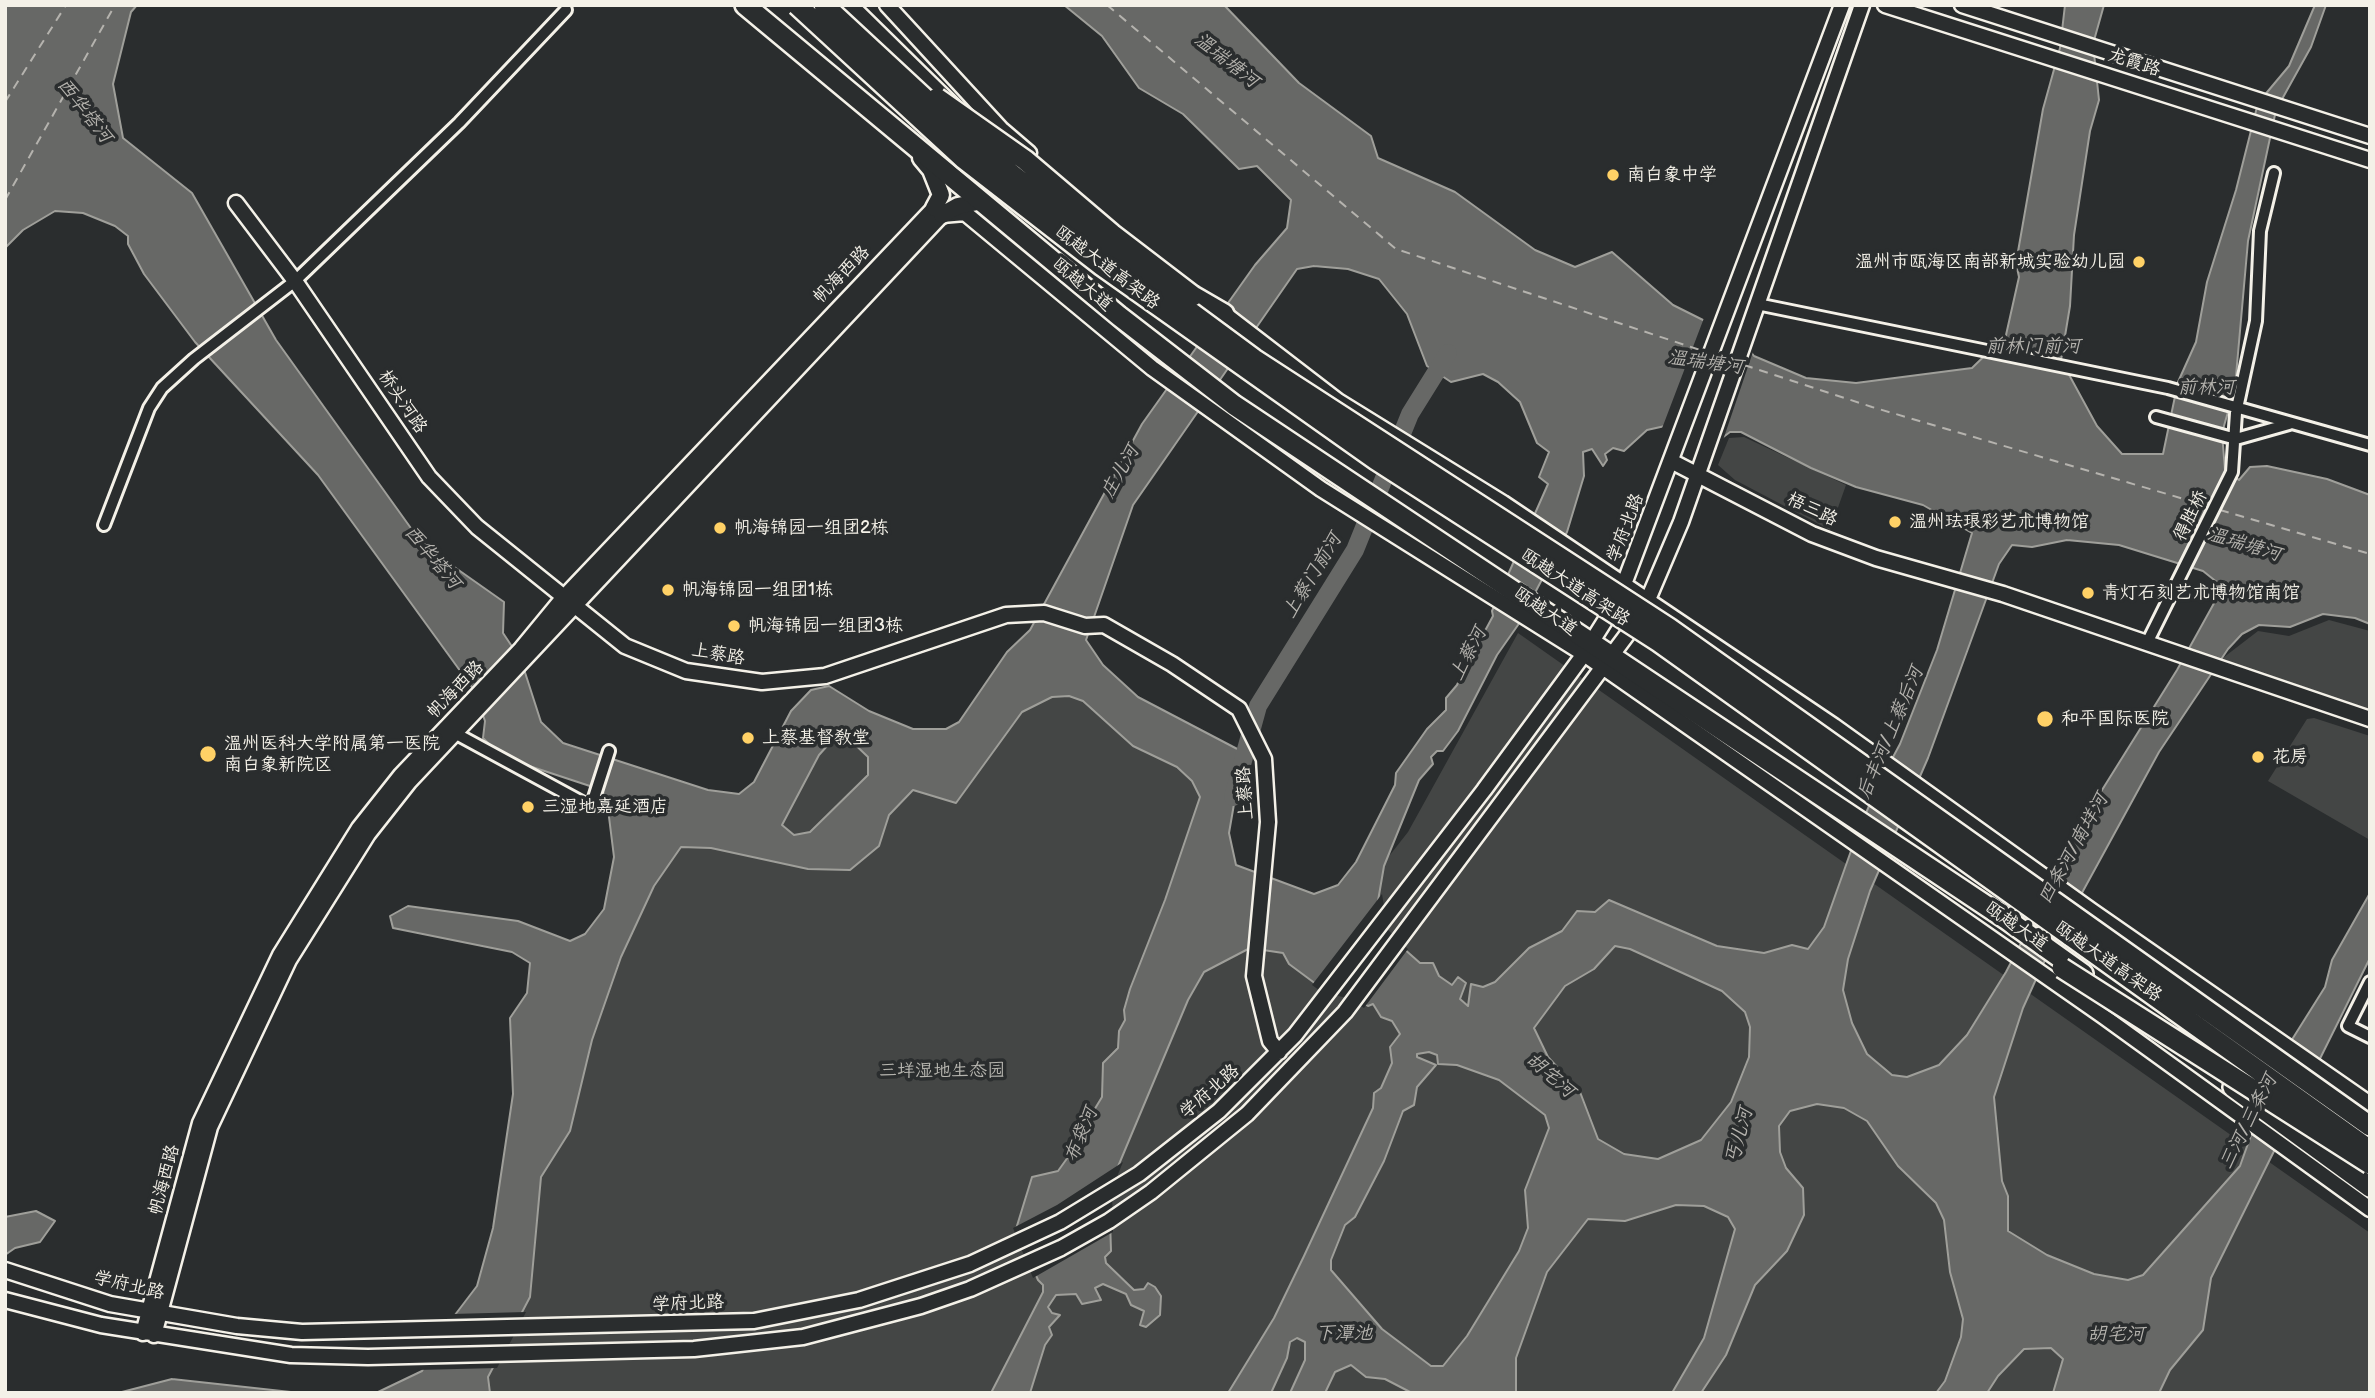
<!DOCTYPE html>
<html>
<head>
<meta charset="utf-8">
<style>
	body { margin:0 }
	#map { position:relative; width:2375px; height:1398px; overflow:hidden; background:#2a2d2e; font-family:"Balsamiq Sans",sans-serif }
	canvas { display:block }
	.frame { position:absolute; inset:0; border:7px solid #f4f1e8; pointer-events:none }
</style>
</head>
<body>
<div id="map">
<canvas width="2375" height="1398"></canvas>
<div class="frame"></div>
</div>
<script>
const context = document.querySelector('canvas').getContext('2d');
context.lineJoin = 'round';
function fill(path, color) { context.fillStyle = color; context.fill(path, 'evenodd'); }
const toPath = rows => new Path2D(rows.map(r => 'M' + r).join(''));
function trace(path, color, width, dash) { context.strokeStyle = color; context.lineWidth = width; context.lineCap = dash ? 'butt' : 'round'; context.setLineDash(dash || []); context.stroke(path); }
function write(font, color, halo, rows, align = 'center') {
  context.font = font + ' "Balsamiq Sans","LXGW WenKai TC",sans-serif'; context.lineWidth = 7; context.setLineDash([]); context.textBaseline = 'middle'; context.strokeStyle = halo; context.fillStyle = color; for (const [text, x, y, turn = 0] of rows) {
    context.save(); context.translate(x, y); context.rotate((+turn || 0) * Math.PI / 180); context.textAlign = isNaN(turn) ? turn : align; if (halo) context.strokeText(text, 0, 0); context.fillText(text, 0, 0); context.restore();
  }
}
fill(toPath([
	[1744,437,1846,485,1830,530,1735,480,1718,465,1729,438],
	[2329,620,2370,631,2370,711,2219,661,2258,631,2289,636],
	[1518,633,2370,1233,2370,1393,473,1393,642,831,743,819,825,718,956,750,1029,651,1225,758,1202,859,1327,935,1408,832],
	[2314,718,2370,736,2370,840,2268,781,2307,719]
]), '#444645');
const water = toPath([
	[5,5,137,5,131,12,113,84,123,138,192,193,276,340,423,545,504,602,503,633,521,660,541,722,563,743,708,790,739,794,754,782,791,711,811,690,829,686,869,711,913,729,946,729,959,722,1007,652,1030,630,1142,424,1255,265,1287,228,1291,200,1257,166,1239,169,1183,114,1139,88,1102,36,1064,5,1224,5,1299,83,1371,136,1378,158,1455,192,1535,250,1575,267,1612,252,1673,305,1741,339,1754,356,1806,378,1856,383,1972,368,2006,335,2019,277,2016,263,2043,109,2060,48,2065,5,2104,5,2093,44,2099,100,2090,131,2074,235,2070,306,2061,360,2097,426,2122,454,2163,454,2178,382,2196,342,2207,282,2236,190,2258,103,2289,66,2315,5,2326,5,2311,47,2276,110,2248,241,2235,387,2222,433,2225,470,2239,480,2250,467,2267,466,2327,479,2370,495,2370,624,2355,618,2323,614,2290,627,2259,625,2242,634,2228,649,2159,752,2042,966,2023,1008,1994,1097,2002,1181,2008,1196,2008,1231,2047,1255,2094,1274,2128,1280,2143,1275,2240,1166,2276,1065,2325,987,2332,960,2370,893,2370,958,2211,1278,2203,1330,2170,1370,2159,1393,2053,1393,2063,1359,2051,1348,2024,1349,1998,1376,1987,1393,1936,1393,1945,1381,1961,1337,1963,1319,1950,1272,1944,1220,1936,1203,1898,1166,1867,1121,1844,1108,1817,1104,1790,1111,1779,1126,1780,1152,1786,1168,1803,1188,1804,1215,1787,1251,1755,1285,1726,1355,1701,1393,1672,1393,1704,1338,1735,1229,1728,1217,1704,1206,1676,1205,1625,1221,1588,1219,1547,1272,1516,1358,1516,1393,1412,1393,1385,1379,1366,1377,1351,1365,1335,1372,1325,1393,1290,1393,1305,1360,1305,1342,1297,1338,1290,1342,1287,1358,1271,1393,1228,1393,1274,1318,1304,1256,1373,1108,1374,1093,1381,1088,1392,1063,1390,1047,1400,1034,1392,1021,1381,1017,1373,1004,1368,1006,1349,995,1324,990,1289,964,1283,953,1250,948,1204,972,1188,1000,1109,1188,1111,1251,1105,1257,1106,1263,1134,1290,1144,1289,1148,1283,1155,1287,1161,1296,1160,1315,1146,1327,1140,1325,1144,1311,1131,1305,1126,1294,1103,1284,1095,1288,1101,1300,1082,1304,1076,1294,1056,1295,1048,1307,1052,1313,1060,1315,1049,1327,1052,1335,1045,1345,1030,1393,991,1393,1043,1292,1043,1285,1038,1280,1016,1229,1032,1177,1058,1171,1081,1139,1082,1130,1102,1097,1103,1063,1118,1048,1119,1031,1125,1020,1124,1010,1130,989,1165,900,1200,797,1192,781,1177,767,1133,746,1083,701,1069,696,1052,697,1022,712,956,803,913,790,889,815,879,846,850,870,808,869,711,848,681,847,654,886,621,957,592,1040,570,1131,541,1177,530,1297,488,1377,490,1393,376,1393,422,1371,445,1328,477,1286,493,1228,513,1094,510,1018,527,993,530,963,512,952,393,928,390,916,408,906,518,921,570,941,585,934,604,909,614,857,607,801,602,790,502,757,483,738,485,721,474,690,318,475,195,342,144,274,128,244,128,236,115,226,83,213,55,211,23,230,5,248,5,5],
	[1314,266,1348,269,1379,279,1407,314,1427,366,1451,382,1483,374,1498,382,1520,402,1537,443,1549,452,1539,477,1548,484,1492,611,1493,616,1486,629,1479,635,1457,685,1446,698,1446,710,1427,729,1396,773,1395,785,1356,862,1338,885,1314,894,1236,865,1229,833,1243,752,1138,697,1103,665,1086,640,1133,505,1297,269,1314,266],
	[1665,426,1722,438,1730,432,1741,432,1811,468,1856,487,1923,505,1972,533,1937,650,1900,744,1878,785,1857,834,1824,927,1808,949,1792,945,1764,953,1717,946,1609,900,1595,912,1577,911,1562,931,1529,948,1495,982,1483,987,1471,984,1468,1006,1460,999,1466,983,1458,977,1452,985,1439,976,1433,963,1420,963,1385,932,1378,901,1384,866,1419,780,1433,764,1431,757,1437,751,1443,751,1458,731,1497,655,1518,625,1567,532,1584,476,1583,452,1592,449,1603,466,1607,460,1605,454,1613,448,1624,451,1647,430,1665,426],
	[2067,540,2119,545,2203,571,2223,587,2177,670,2097,798,2006,972,1967,1035,1939,1065,1907,1077,1892,1075,1867,1054,1852,1023,1843,990,1848,959,1870,891,1928,758,1999,564,2012,545,2032,547,2067,540],
	[844,734,868,757,868,775,810,832,794,835,782,825,819,755,836,736,844,734],
	[1615,946,1630,949,1722,991,1745,1012,1750,1027,1749,1057,1731,1102,1701,1140,1658,1159,1624,1154,1598,1139,1580,1092,1548,1057,1534,1028,1565,986,1594,969,1615,946],
	[1429,1052,1437,1055,1438,1064,1457,1065,1499,1080,1545,1115,1549,1128,1525,1190,1528,1228,1519,1251,1467,1336,1443,1366,1431,1366,1382,1329,1331,1270,1331,1260,1345,1225,1355,1217,1384,1161,1403,1111,1414,1105,1417,1087,1436,1065,1417,1057,1417,1054,1429,1052],
	[36,1211,55,1221,40,1242,15,1248,5,1255,5,1217,36,1211],
	[172,1379,300,1393,118,1393,172,1379]
]);
fill(water, '#676866');
trace(water, '#9f9f9a', 2);
fill(toPath([
	[1704,318,1743,336,1754,349,1722,443,1715,447,1661,431],
	[1382,894,1388,930,1408,949,1364,1008,1348,998,1323,993,1312,985],
	[1123,1162,1112,1189,1113,1232,1033,1278,1013,1228,1057,1205],
	[526,1312,497,1368,417,1370,452,1314]
]), '#2a2d2e');
trace(toPath([
	[1233,797,1258,706,1355,550,1410,414,1448,353]
]), '#676866', 18);
trace(toPath([
	[1107,5,1396,249,1706,352],
	[5,102,66,5],
	[5,200,115,5],
	[1718,356,1732,361],
	[1744,365,1872,407,2211,507],
	[2220,510,2370,554]
]), '#b5b3ae', 2, [9, 7]);
const street = toPath([
	[1757,304,2168,388,2370,445],
	[2156,417,2236,439,2289,424],
	[104,525,149,408,162,388,194,359,295,281,459,123,566,10],
	[2147,643,2232,472,2236,413,2256,321,2260,231,2274,173],
	[451,731,591,807,609,751],
	[2370,982,2348,1026,2370,1037]
]);
const secondary = toPath([
	[887,5,1001,129,1029,153],
	[1885,5,2370,160],
	[1962,5,2370,136],
	[236,203,295,281,429,477,477,527,625,646,686,671,762,682,825,676,1006,615,1044,613,1085,626,1104,625,1172,664,1239,709,1264,759,1268,822,1254,976,1270,1041,1279,1052],
	[1217,308,1338,401,1503,503,1834,726,2092,911,2370,1104],
	[1671,461,1812,534,1876,558,2003,594,2370,719],
	[5,1270,110,1304,237,1326,302,1332,754,1321,859,1300,970,1264,1060,1222,1139,1174,1219,1111,1295,1035,1484,790,1584,654,1618,600,1842,5],
	[5,1300,101,1325,291,1355,368,1357,694,1349,803,1337,921,1306,970,1289,1061,1248,1109,1221,1151,1192,1247,1114,1345,1012,1641,616,1681,522,1862,5],
	[143,1333,200,1123,280,955,359,828,401,775,521,649,563,598,934,208],
	[154,1335,210,1127,289,960,368,834,409,782,942,215,965,213,1152,368,1321,489,1584,654,2103,1016,2370,1209]
]);
const primary = toPath([
	[921,158,931,170,941,195,934,208],
	[942,215,958,206,982,201]
]);
const highway = toPath([
	[745,5,1119,316,1234,405,2006,919,2083,974],
	[847,5,951,107],
	[1193,296,1224,314],
	[2233,1087,2370,1187]
]);
trace(street, '#f4f1e8', 16);
trace(secondary, '#f4f1e8', 19);
trace(primary, '#f4f1e8', 21);
trace(highway, '#f4f1e8', 24);
trace(street, '#2a2d2e', 10);
trace(secondary, '#2a2d2e', 14);
trace(primary, '#2a2d2e', 16);
trace(highway, '#2a2d2e', 19);
const highwayBridge = toPath([
	[797,5,964,159,1102,266,1376,460,1659,642,2370,1150],
	[824,5,975,145,1112,254,1254,359,1669,628,2370,1126],
	[937,98,1025,160,1112,234,1193,296],
	[2062,968,2370,1164]
]);
trace(highwayBridge, '#f4f1e8', 24, []);
trace(highwayBridge, '#2a2d2e', 19);
for (const [x, y, r, color] of [
	[1613,175,7,"#ffd166"],
	[2139,262,7,"#ffd166"],
	[1895,522,7,"#ffd166"],
	[720,528,7,"#ffd166"],
	[668,590,7,"#ffd166"],
	[2088,593,7,"#ffd166"],
	[734,626,7,"#ffd166"],
	[2045,719,9,"#ffd166"],
	[748,738,7,"#ffd166"],
	[208,754,9,"#ffd166"],
	[2258,757,7,"#ffd166"],
	[528,807,7,"#ffd166"]
]) { const dot = new Path2D(); dot.arc(x, y, r, 0, 2 * Math.PI); context.fillStyle = color; context.fill(dot); trace(dot, '#2a2d2e', 2.5); }
write('18px', '#f4f1e8', '#2a2d2e', [
	["龙霞路",2134,63,18],
	["瓯越大道高架路",1107,268,37],
	["帆海西路",842,275,-46],
	["瓯越大道",1082,285,40],
	["桥头河路",402,402,56],
	["梧三路",1812,510,26],
	["得胜桥",2191,516,-64],
	["学府北路",1626,528,-69],
	["瓯越大道高架路",1575,588,33],
	["瓯越大道",1545,612,34],
	["上蔡路",718,655,10],
	["帆海西路",456,690,-46],
	["上蔡路",1246,793,-94],
	["瓯越大道",2016,927,35],
	["瓯越大道高架路",2108,962,35],
	["学府北路",1210,1092,-41],
	["帆海西路",165,1180,-75],
	["学府北路",129,1286,13],
	["学府北路",688,1304,-2]
]);
write('18px', '#f4f1e8', '#2a2d2e', [
	["南白象中学",1627,175],
	["温州市瓯海区南部新城实验幼儿园",2125,262,"right"],
	["温州珐琅彩艺术博物馆",1909,522],
	["帆海锦园一组团2栋",734,528],
	["帆海锦园一组团1栋",682,590],
	["青灯石刻艺术博物馆南馆",2102,593],
	["帆海锦园一组团3栋",748,626],
	["和平国际医院",2061,719],
	["上蔡基督教堂",762,738],
	["温州医科大学附属第一医院",224,744],
	["南白象新院区",224,765],
	["花房",2272,757],
	["三湿地嘉延酒店",542,807]
], 'left');
write('18px', '#b6b5af', '#2a2d2e', [
	["三垟湿地生态园",942,1071]
]);
write('italic 19px', '#b5b3ae', '#2a2d2e', [
	["温瑞塘河",1226,61,38],
	["西华塔河",84,111,52],
	["前林门前河",2033,347],
	["温瑞塘河",1705,363,8],
	["前林河",2206,388],
	["庄儿河",1121,472,-61],
	["温瑞塘河",2244,545,17],
	["西华塔河",432,558,50],
	["上蔡门前河",1313,576,-59],
	["上蔡河",1469,654,-63],
	["后丰河/上蔡后河",1891,733,-67],
	["四条河/南垟河",2074,849,-61],
	["胡宅河",1550,1076,41],
	["三河/三条河",2249,1122,-63],
	["布袋河",1082,1135,-68],
	["丐儿河",1740,1136,-75],
	["下潭池",1344,1334],
	["胡宅河",2116,1335]
]);
</script>
</body>
</html>
